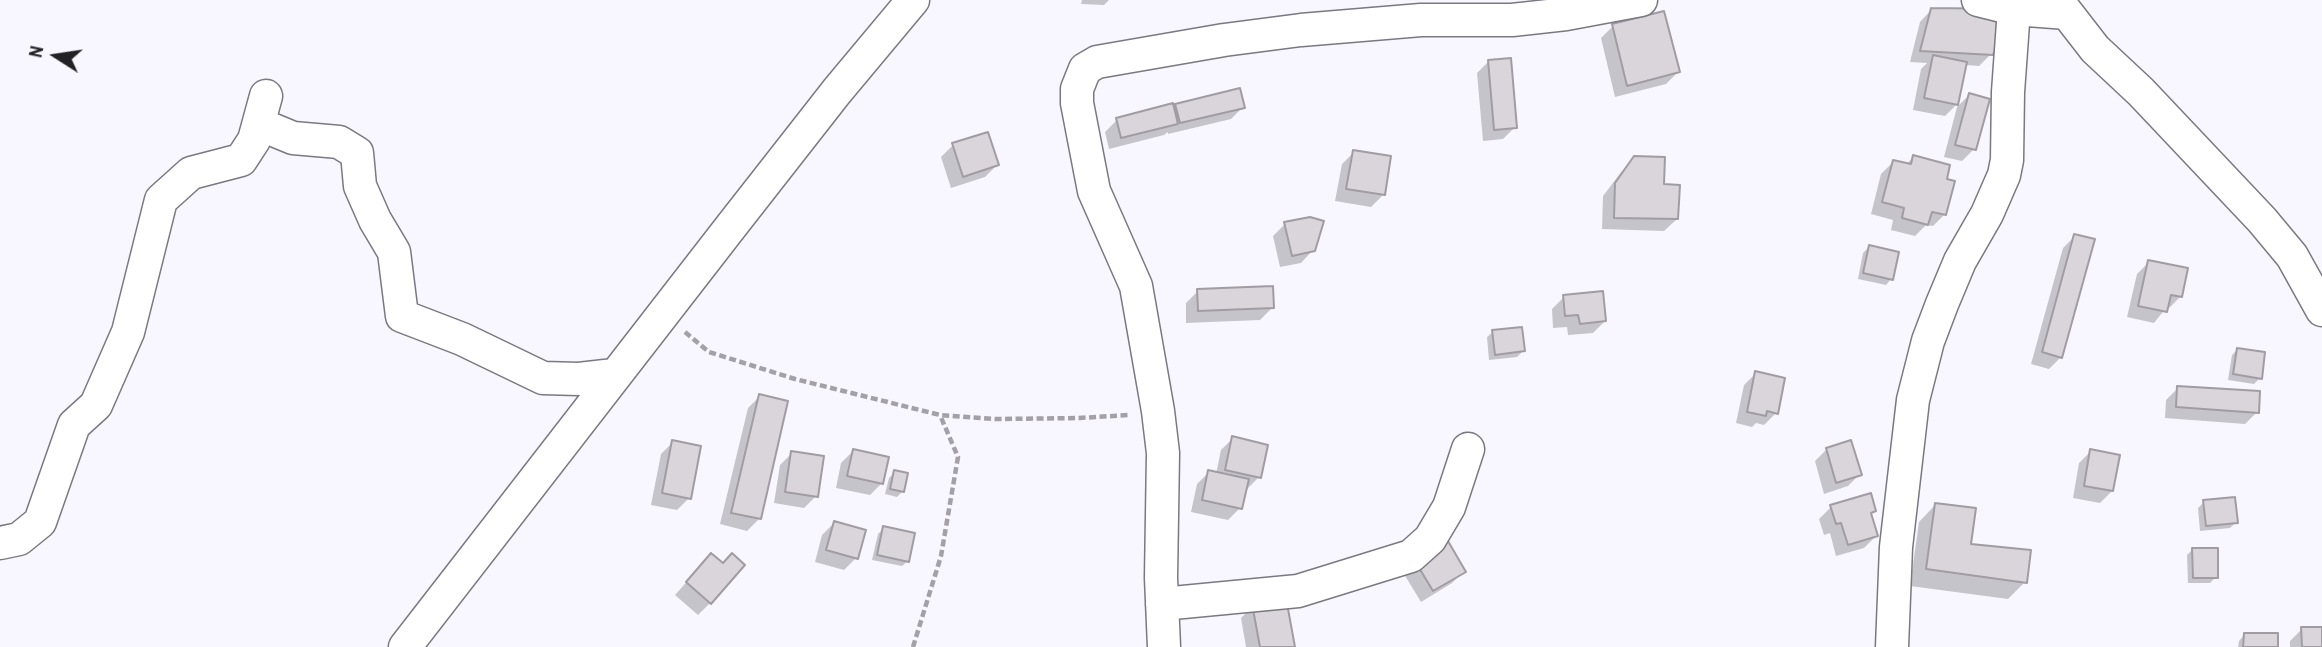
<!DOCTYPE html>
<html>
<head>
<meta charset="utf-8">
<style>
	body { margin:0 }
	#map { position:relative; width:2322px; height:647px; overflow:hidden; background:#f8f6fe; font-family:"Archivo Narrow",sans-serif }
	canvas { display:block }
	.north { position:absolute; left:21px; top:21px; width:70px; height:70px; -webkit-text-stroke:5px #f8f6fe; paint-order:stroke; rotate:282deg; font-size:19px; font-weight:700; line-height:28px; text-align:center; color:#222124 }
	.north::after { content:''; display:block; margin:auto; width:24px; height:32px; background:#222124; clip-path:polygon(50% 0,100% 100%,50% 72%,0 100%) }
</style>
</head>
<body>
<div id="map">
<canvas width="2322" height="647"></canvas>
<div class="north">N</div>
</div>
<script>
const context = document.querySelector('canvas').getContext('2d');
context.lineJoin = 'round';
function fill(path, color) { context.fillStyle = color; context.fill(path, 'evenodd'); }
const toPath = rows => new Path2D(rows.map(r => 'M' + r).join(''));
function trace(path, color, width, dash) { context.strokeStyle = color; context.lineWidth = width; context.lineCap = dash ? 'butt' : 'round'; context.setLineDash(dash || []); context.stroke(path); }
fill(toPath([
	[1082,0,1109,0,1104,5,1081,4],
	[1932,9,1991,54,1979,66,1965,65,1957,104,1945,116,1913,110,1921,69,1927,63,1910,62,1920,22],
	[1613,26,1678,72,1666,84,1615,97,1601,38],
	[1489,61,1515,127,1503,139,1483,141,1477,73],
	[1969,95,1974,149,1962,161,1944,157,1957,107],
	[1176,105,1243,107,1231,119,1168,134,1168,132,1164,135,1109,149,1105,132,1117,120,1172,109],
	[953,145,997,165,985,177,951,188,941,157],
	[1354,152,1383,195,1371,207,1335,201,1342,164],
	[1913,157,1945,180,1945,214,1933,226,1926,225,1915,236,1891,230,1893,220,1871,214,1881,174,1893,162,1906,165],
	[1634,158,1662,186,1677,219,1664,231,1602,229,1603,196,1622,171],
	[1285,224,1313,250,1301,263,1280,267,1273,236],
	[2075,236,2061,357,2049,369,2031,364,2063,248],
	[1869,247,1891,279,1886,285,1858,279,1863,253],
	[2149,262,2181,296,2169,308,2166,308,2154,323,2127,317,2137,274],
	[1198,291,1272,308,1260,320,1186,323,1186,303],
	[1564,297,1605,321,1593,333,1568,335,1567,327,1553,328,1552,309],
	[1493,332,1523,351,1517,357,1489,360,1487,337],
	[2238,349,2260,378,2254,384,2228,380,2232,355],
	[1756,373,1776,413,1764,425,1756,423,1752,427,1736,423,1744,385],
	[2178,388,2257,412,2245,424,2165,418,2166,400],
	[760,396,759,519,747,531,720,524,748,408],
	[1233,438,1259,477,1247,489,1245,489,1240,508,1228,520,1191,512,1197,484,1209,472,1216,474,1221,450],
	[673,442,689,498,677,510,651,505,661,454],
	[1827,449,1860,474,1848,486,1824,494,1815,461],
	[853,451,882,483,870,495,836,488,841,463],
	[2091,451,2112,491,2100,503,2073,498,2079,463],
	[792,453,816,496,804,508,774,503,780,465],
	[895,472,903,491,897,497,885,494,889,478],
	[2204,502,2236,522,2230,528,2200,531,2198,508],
	[1936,504,1969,545,2025,582,2008,599,1910,586,1919,522],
	[1831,507,1874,510,1870,515,1876,536,1864,548,1836,556,1830,533,1824,535,1819,519],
	[834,523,856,558,844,570,815,562,822,535],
	[884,528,908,561,902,566,872,560,878,534],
	[2193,549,2216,577,2210,583,2188,583,2187,555],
	[1416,563,1464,571,1452,583,1421,602,1404,574],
	[700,567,710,603,698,615,675,595],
	[1253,606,1292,647,1246,647,1241,618],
	[2322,628,2322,647,2290,647,2290,641,2302,629],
	[2244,635,2277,647,2238,647,2239,641]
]), '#0003');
const building = toPath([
	[1931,8,2014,9,1993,55,1920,51,1931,8],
	[1664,11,1680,72,1627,86,1612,24,1664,11],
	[1933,55,1967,62,1958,105,1924,98,1933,55],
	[1511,58,1517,128,1494,130,1488,60,1511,58],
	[1240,88,1245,108,1180,123,1175,104,1240,88],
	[1969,93,1990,99,1976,150,1955,145,1969,93],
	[1173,103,1178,124,1121,138,1116,118,1173,103],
	[988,132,999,165,963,177,952,143,988,132],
	[1353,150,1391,156,1385,195,1346,189,1353,150],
	[1913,155,1950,165,1947,179,1955,181,1946,215,1932,212,1928,225,1902,218,1904,208,1882,202,1893,160,1911,164,1913,155],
	[1634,156,1665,157,1664,184,1680,185,1678,219,1614,218,1615,183,1634,156],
	[1310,217,1324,221,1315,251,1292,256,1284,222,1310,217],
	[2074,234,2095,239,2062,358,2042,352,2074,234],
	[1869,245,1899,252,1893,280,1863,273,1869,245],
	[2148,260,2188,268,2182,297,2171,295,2167,312,2138,306,2148,260],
	[1273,286,1274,308,1198,311,1197,289,1273,286],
	[1603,291,1606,321,1580,324,1578,315,1565,316,1563,295,1603,291],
	[1522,327,1525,351,1495,355,1492,330,1522,327],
	[2237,348,2265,352,2262,379,2233,374,2237,348],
	[1755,371,1785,378,1778,414,1767,411,1766,416,1747,412,1755,371],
	[2177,386,2260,391,2259,413,2176,407,2177,386],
	[759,394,788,401,761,519,731,513,759,394],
	[1232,436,1268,445,1261,478,1225,470,1232,436],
	[672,440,701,446,691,499,662,493,672,440],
	[1851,440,1862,475,1836,483,1826,448,1851,440],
	[853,449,889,457,883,484,847,476,853,449],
	[2090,449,2120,455,2113,491,2084,486,2090,449],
	[791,451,824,456,818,497,785,492,791,451],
	[894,470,908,473,904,492,890,489,894,470],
	[1208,470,1249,479,1242,509,1202,500,1208,470],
	[1871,493,1876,511,1871,513,1878,536,1848,545,1841,523,1836,524,1830,505,1871,493],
	[2235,497,2238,523,2206,526,2203,500,2235,497],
	[1935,503,1976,508,1971,544,2031,550,2027,583,1926,569,1935,503],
	[834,521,866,530,858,559,826,550,834,521],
	[883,526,915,533,909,562,877,555,883,526],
	[1448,541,1466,572,1433,591,1415,561,1448,541],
	[2192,548,2218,548,2218,578,2193,578,2192,548],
	[711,553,723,563,732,553,745,565,711,604,686,582,711,553],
	[1286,598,1295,647,1260,647,1252,604,1286,598],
	[2301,627,2322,627,2322,647,2302,647,2301,627],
	[2244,633,2278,633,2278,647,2243,647,2244,633]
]);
fill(building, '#dad4db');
trace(building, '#a19ca3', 2);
const minor = toPath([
	[1978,0,2014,9,2067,13],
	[2057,0,2095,49,2141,92,2262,220,2292,256,2322,310],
	[259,124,293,138,339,142,357,153,360,186,375,220,394,252,402,316,462,339,543,378,579,379,614,375],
	[0,543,19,539,40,522,74,425,96,405,128,332,161,200,191,173,241,160,254,140,266,96],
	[1162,604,1298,591,1411,556,1430,539,1449,507,1468,449],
	[405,647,729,229,837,91,913,0],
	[1164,647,1161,578,1163,453,1158,411,1136,286,1094,191,1077,103,1077,89,1085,69,1097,62,1224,40,1301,30,1421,20,1512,20,1566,14,1641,0],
	[1892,647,1896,547,1913,400,1928,341,1942,304,1960,261,1987,214,2004,175,2007,160,2008,92,2014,9]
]);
trace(minor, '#7a7880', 35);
trace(toPath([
	[685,332,709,352,795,379,940,415,996,419,1079,418,1129,415],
	[913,647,941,556,958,457,940,415]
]), '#a3a1a7', 4.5, [7, 3.5]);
trace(minor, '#fff', 32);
</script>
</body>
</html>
